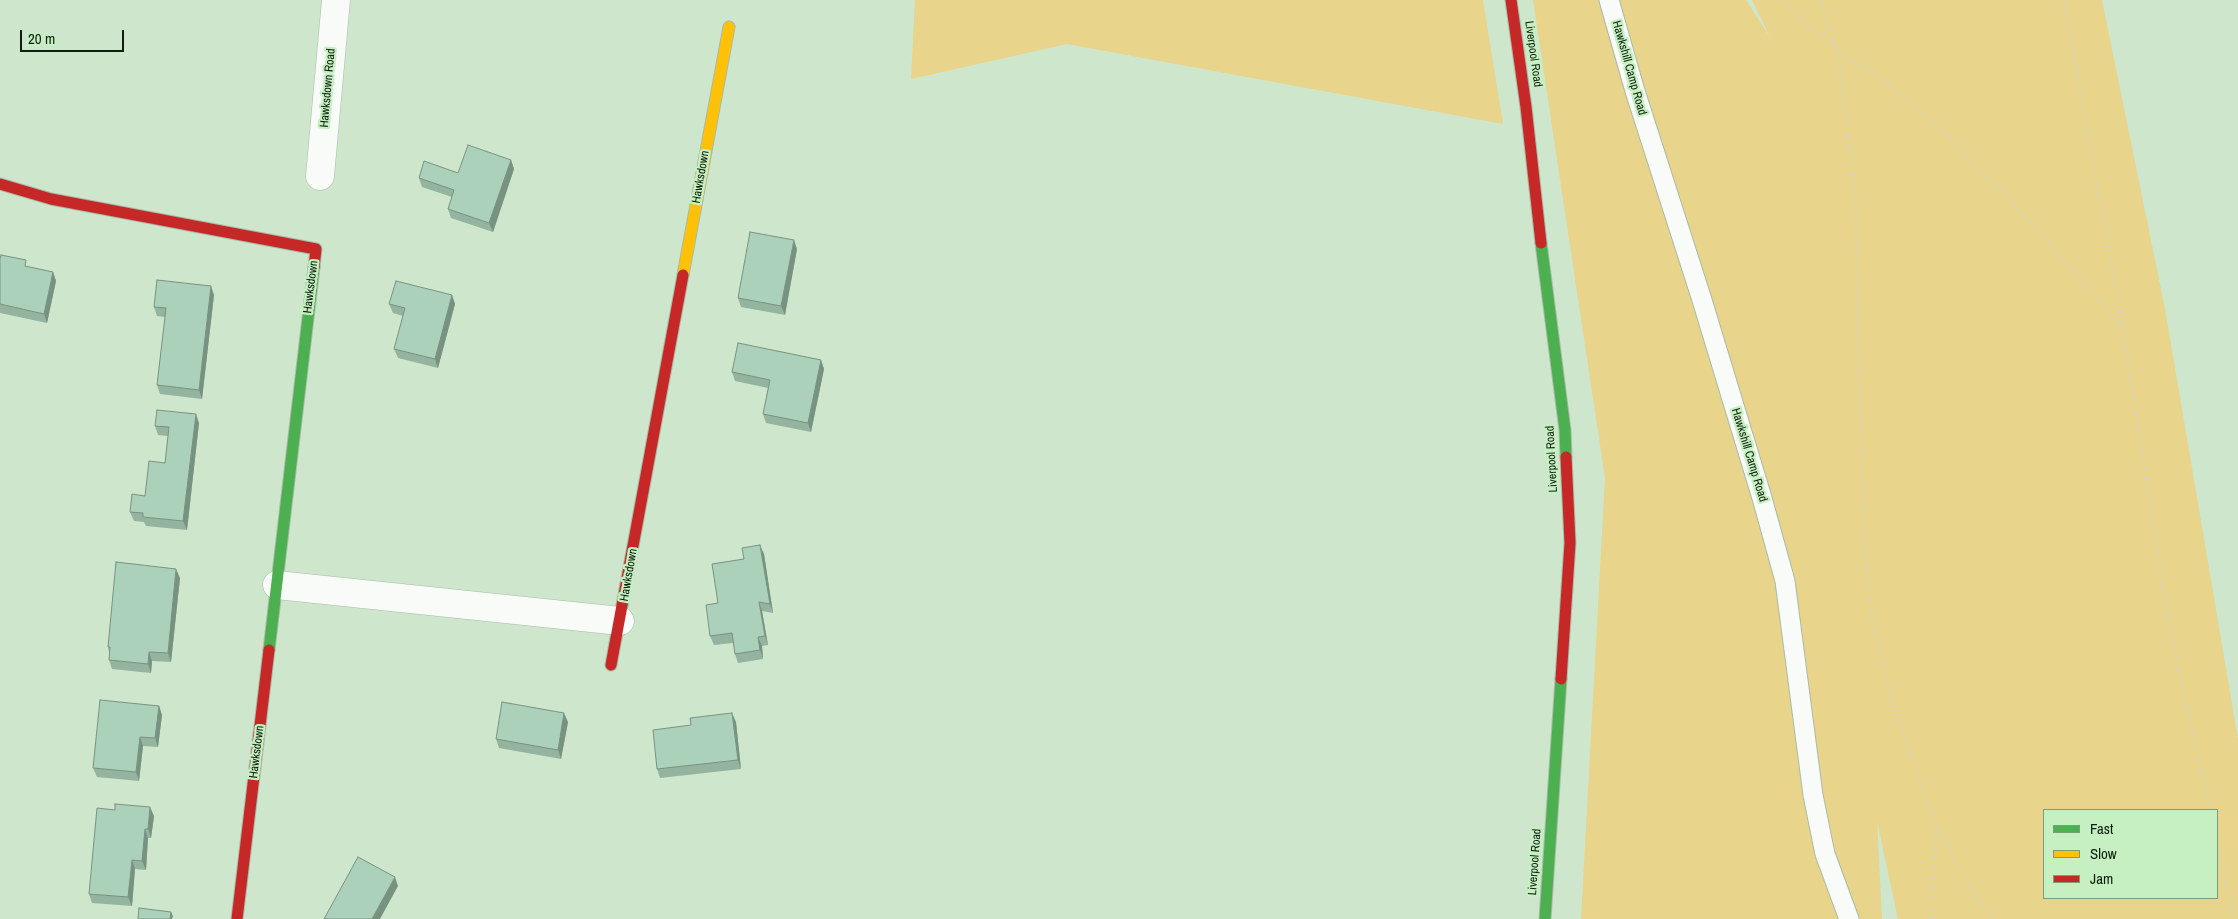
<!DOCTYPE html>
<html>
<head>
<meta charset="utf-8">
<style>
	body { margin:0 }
	#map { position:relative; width:2238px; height:919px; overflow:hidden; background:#cee6cc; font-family:"Archivo Narrow",sans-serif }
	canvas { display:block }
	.legend { position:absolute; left:2043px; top:809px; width:175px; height:90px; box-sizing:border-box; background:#c6f0c2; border:1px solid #7d9c7a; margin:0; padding:6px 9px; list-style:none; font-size:15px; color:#0f1e0e }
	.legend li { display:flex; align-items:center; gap:10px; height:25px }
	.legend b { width:25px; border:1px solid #7d9c7a }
	.scale { position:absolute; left:20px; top:30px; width:104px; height:22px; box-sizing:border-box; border:2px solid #0f1e0e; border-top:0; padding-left:6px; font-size:15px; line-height:18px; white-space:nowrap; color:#0f1e0e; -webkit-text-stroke:4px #c6f0c2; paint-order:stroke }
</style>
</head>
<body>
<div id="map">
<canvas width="2238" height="919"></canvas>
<ul class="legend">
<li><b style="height:6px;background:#4caf50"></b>Fast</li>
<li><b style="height:6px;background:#ffc107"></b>Slow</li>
<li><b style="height:6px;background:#c62828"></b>Jam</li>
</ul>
<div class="scale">20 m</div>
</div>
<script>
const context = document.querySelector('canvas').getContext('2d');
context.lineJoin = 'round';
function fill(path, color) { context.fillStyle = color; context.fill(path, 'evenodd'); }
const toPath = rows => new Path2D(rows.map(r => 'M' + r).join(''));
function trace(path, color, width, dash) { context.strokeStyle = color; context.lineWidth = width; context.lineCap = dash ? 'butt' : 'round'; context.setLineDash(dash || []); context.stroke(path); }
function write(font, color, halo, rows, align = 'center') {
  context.font = font + ' "Archivo Narrow",sans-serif'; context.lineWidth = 4.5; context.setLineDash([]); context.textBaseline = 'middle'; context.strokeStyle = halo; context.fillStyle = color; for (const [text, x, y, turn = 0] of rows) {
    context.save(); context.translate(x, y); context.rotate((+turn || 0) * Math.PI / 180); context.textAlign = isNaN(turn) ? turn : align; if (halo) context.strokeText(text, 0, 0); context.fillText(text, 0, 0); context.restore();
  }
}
fill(toPath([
	[915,0,1483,0,1503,124,1067,44,911,79],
	[1533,0,1746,0,1770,37,1752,0,2102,0,2165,309,2238,739,2238,919,1898,919,1877,821,1882,919,1581,919,1605,478],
	[2044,810,2217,810,2217,898,2044,898]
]), '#e8d48b');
const lane = toPath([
	[1609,0,1635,91,1702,300,1762,498,1785,581,1813,795,1825,854,1849,919]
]);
const street = toPath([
	[320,176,336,0],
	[277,585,620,621]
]);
const fast = toPath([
	[1541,243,1565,430,1566,457],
	[269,650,314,267],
	[1545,919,1561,679]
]);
const slow = toPath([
	[683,275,729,27]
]);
const jam = toPath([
	[1511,0,1526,107,1541,243],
	[0,184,51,199,316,249,314,267],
	[611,665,683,275],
	[1561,679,1570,543,1566,457],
	[237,919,269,650]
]);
trace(lane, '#a8bba7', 21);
trace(street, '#a8bba7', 29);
trace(fast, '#a8bba7', 13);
trace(slow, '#a8bba7', 13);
trace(jam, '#a8bba7', 13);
trace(toPath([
	[1781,0,1838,51],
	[1820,0,1838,51],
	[2064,0,2123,329,2168,619,2210,810],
	[1937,827,1976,897,1994,919],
	[2217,841,2234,919],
	[1931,919,1936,826,1892,700,1873,625,1863,537,1856,205,1838,51,1887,83,1946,134,2041,232,2123,329]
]), '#cfd6ce', 3, [1, 4]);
trace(lane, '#f8fbf7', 19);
trace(street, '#f8fbf7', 28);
trace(fast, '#4caf50', 11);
trace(slow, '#ffc107', 11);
trace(jam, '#c62828', 11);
fill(toPath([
	[511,160,514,169,493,232,451,218,448,209,452,197,422,187,419,178,458,173],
	[797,249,785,315,741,307,738,298],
	[0,259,29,267,53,272,56,281,47,323,0,313],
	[214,295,202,399,160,394,157,385,165,317,157,316,154,307],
	[452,295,455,304,438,368,398,358,394,349,403,316,393,313,389,304],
	[821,360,824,369,811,432,766,423,763,414,768,388,735,381,732,372],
	[199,423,187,530,146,526,144,522,134,521,130,512,145,496,165,463,168,436,158,435,155,426],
	[764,554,773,613,762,611,768,645,762,646,763,659,738,663,735,654,733,643,714,645,710,636,718,603],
	[180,578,171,662,152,661,151,673,112,669,109,660,109,652,108,647],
	[159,706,162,715,158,747,143,746,139,781,97,777,93,768],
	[568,722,561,759,499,748,496,739],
	[736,722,741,769,660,778,657,769],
	[154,816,151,838,148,838,146,870,135,869,132,906,92,903,89,894]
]), '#94b4a0');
fill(toPath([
	[511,160,514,169,493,232,489,223],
	[794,240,797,249,785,315,781,306],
	[53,272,56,281,47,323,44,314],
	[211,286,214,295,202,399,199,390],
	[452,295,455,304,438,368,435,359],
	[821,360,824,369,811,432,808,423],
	[196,414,199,423,187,530,183,521],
	[760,545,764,554,773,613,770,604],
	[176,569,180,578,171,662,168,653],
	[759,602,762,611,768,645,765,636],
	[758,637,762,646,763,659,760,650],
	[149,652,152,661,151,673,148,664],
	[159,706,162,715,158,747,155,738],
	[564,713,568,722,561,759,558,750],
	[732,713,736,722,741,769,738,760],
	[140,737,143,746,139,781,136,772],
	[150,807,154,816,151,838,148,829],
	[145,829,148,838,146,870,142,861],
	[132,860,135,869,132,906,128,897],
	[395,877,398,886,380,919,372,919],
	[171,912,173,916,172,919,170,919]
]), '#789282');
const building = toPath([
	[468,145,511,160,489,223,448,209,454,190,419,178,424,161,458,173,468,145],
	[750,232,794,240,781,306,738,298,750,232],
	[1,255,26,260,25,266,53,272,44,314,0,304,0,259,1,255],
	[157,280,211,286,199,390,157,385,166,308,154,307,157,280],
	[396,281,452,295,435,359,394,349,405,308,389,304,396,281],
	[738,343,821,360,808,423,763,414,770,380,732,372,738,343],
	[157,410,196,414,183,521,143,517,143,513,130,512,132,494,145,496,149,461,165,463,169,427,155,426,157,410],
	[760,545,770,604,759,602,765,636,758,637,760,650,735,654,732,633,710,636,706,605,718,603,712,564,744,559,742,548,760,545],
	[116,562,176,569,168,653,149,652,148,664,109,660,110,647,108,647,116,562],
	[100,700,159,706,155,738,140,737,136,772,93,768,100,700],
	[502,702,564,713,558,750,496,739,502,702],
	[732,713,738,760,657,769,653,730,691,725,690,718,732,713],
	[115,804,150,807,148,829,145,829,142,861,132,860,128,897,89,894,97,808,115,810,115,804],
	[358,857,395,877,372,919,324,919,358,857],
	[139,908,171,912,170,919,138,919,139,908]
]);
fill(building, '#acd1ba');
trace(building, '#789282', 1);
write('12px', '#0f1e0e', '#c6f0c2', [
	["Liverpool Road",1533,54,82],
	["Hawkshill Camp Road",1629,68,74],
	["Hawksdown Road",328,88,-85],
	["Hawksdown",701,177,-80],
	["Hawksdown",311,287,-83],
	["Hawkshill Camp Road",1749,455,73],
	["Liverpool Road",1552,459,-93],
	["Hawksdown",629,575,-80],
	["Hawksdown",257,752,-83],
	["Liverpool Road",1535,862,-86]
]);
</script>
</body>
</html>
